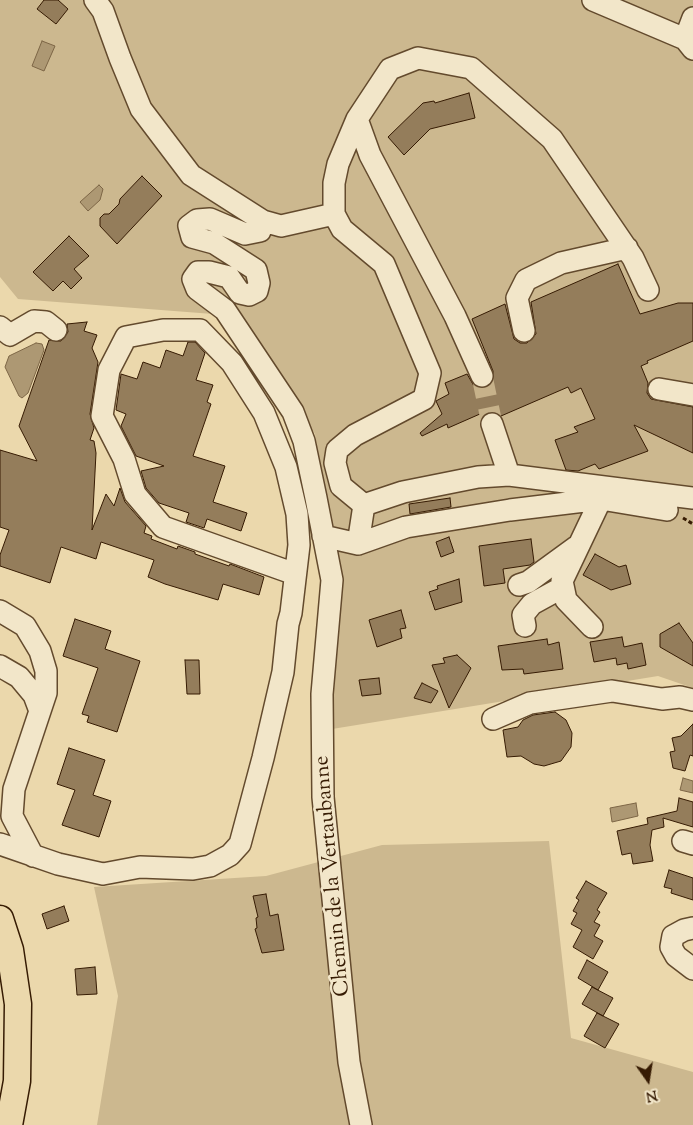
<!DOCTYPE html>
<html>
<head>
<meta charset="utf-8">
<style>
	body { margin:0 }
	#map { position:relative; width:693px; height:1125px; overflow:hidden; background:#ebd8ac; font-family:"Sorts Mill Goudy",serif }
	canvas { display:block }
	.north { position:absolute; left:623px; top:1055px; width:50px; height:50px; -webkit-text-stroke:4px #f2e6c9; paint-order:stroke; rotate:167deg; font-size:14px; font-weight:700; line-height:20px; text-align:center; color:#361b03 }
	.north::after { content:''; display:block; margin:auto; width:18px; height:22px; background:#361b03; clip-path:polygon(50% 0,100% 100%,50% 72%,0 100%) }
</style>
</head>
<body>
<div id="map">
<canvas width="693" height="1125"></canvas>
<div class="north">N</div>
</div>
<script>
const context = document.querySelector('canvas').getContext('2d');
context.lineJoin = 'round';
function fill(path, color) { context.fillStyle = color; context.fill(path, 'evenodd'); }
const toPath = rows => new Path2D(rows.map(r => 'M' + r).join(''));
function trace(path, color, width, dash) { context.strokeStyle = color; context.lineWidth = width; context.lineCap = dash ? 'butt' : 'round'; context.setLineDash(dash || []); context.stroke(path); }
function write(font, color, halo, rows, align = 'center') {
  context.font = font + ' "Sorts Mill Goudy",serif'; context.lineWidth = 5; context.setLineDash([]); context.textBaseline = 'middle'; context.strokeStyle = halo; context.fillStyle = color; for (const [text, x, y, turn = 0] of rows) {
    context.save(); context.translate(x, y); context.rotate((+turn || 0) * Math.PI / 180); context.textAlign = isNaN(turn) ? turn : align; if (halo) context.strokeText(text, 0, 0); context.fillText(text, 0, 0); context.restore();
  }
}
fill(toPath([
	[0,0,693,0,693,688,658,676,326,730,337,579,315,434,239,316,18,299,0,277],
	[549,841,571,1038,693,1072,693,1125,97,1125,118,996,94,887,266,876,382,845]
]), '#ccb88f');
const water = toPath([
	[42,41,55,46,44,71,32,66,42,41],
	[99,185,103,189,100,200,88,211,80,202,99,185],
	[36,343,42,344,44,350,28,393,22,398,19,396,5,367,9,356,36,343],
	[683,778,693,781,693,793,680,790,683,778],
	[636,803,638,816,612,822,610,808,636,803]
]);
fill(water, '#ad9873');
trace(water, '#7d6646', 1);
const building = toPath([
	[44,0,58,0,68,9,56,24,37,9,44,0],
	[469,93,475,118,430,129,404,155,388,137,423,103,434,101,435,103,469,93],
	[142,176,162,196,117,244,100,226,100,218,104,214,109,214,119,204,120,199,142,176],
	[69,236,89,256,74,269,82,278,71,289,63,281,53,291,33,272,69,236],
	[618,264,640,314,678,303,693,303,693,341,647,361,648,363,641,366,648,383,647,393,651,399,693,407,693,453,634,425,648,451,599,469,595,464,578,471,566,470,555,440,578,432,574,427,595,419,581,388,571,393,568,387,501,416,489,410,448,428,447,424,422,436,420,433,442,414,436,401,449,394,445,383,467,374,474,386,480,388,487,388,492,383,493,371,472,319,505,304,514,339,520,343,527,343,536,334,531,302,618,264],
	[87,322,84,331,97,335,92,348,98,362,90,414,94,428,90,440,94,441,96,453,92,530,106,494,114,506,120,488,125,502,146,526,144,533,152,536,151,539,177,549,178,546,195,552,195,554,229,566,230,564,264,577,259,595,223,584,218,600,165,584,148,577,154,560,101,542,96,559,61,547,50,583,0,566,0,555,9,530,0,527,0,450,37,461,19,426,49,340,61,341,68,332,67,324,87,322],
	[188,342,195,342,205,353,196,380,213,385,207,402,211,404,193,456,225,466,213,502,247,513,241,531,207,519,204,528,186,522,189,513,159,503,146,488,141,471,164,466,136,456,121,426,126,414,116,410,121,374,137,379,143,362,160,368,166,350,183,356,188,342],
	[450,498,451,507,410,514,409,504,450,498],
	[449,537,454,552,441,557,436,542,449,537],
	[531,539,534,562,530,565,503,569,505,583,484,586,479,546,531,539],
	[595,554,619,567,626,565,631,584,611,590,583,575,595,554],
	[459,579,462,602,435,610,429,592,438,589,437,586,459,579],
	[401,610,406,628,400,629,402,638,377,647,369,620,401,610],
	[75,619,111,631,105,649,140,661,117,732,87,722,89,716,82,714,98,668,63,656,75,619],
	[679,623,693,643,693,666,660,647,660,634,679,623],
	[622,637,624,647,642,643,646,665,628,669,627,663,617,665,616,658,594,662,590,642,622,637],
	[547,639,548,645,559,642,563,669,524,674,523,669,502,670,498,646,547,639],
	[457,655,471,668,449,708,432,665,445,663,443,658,457,655],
	[185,660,199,660,200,694,187,694,185,660],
	[379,678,381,694,362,696,359,680,379,678],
	[422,683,438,691,431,703,414,698,422,683],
	[555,712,566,720,572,733,571,747,561,761,544,766,534,764,521,756,507,757,503,730,518,727,523,720,533,715,555,712],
	[693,724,693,756,690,755,685,771,673,768,670,752,675,751,672,738,681,736,693,724],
	[69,748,105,760,93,795,111,801,99,837,62,825,75,790,57,784,69,748],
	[679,798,693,802,693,827,663,818,664,827,652,830,650,845,653,861,633,864,631,853,622,855,617,831,648,824,647,818,677,811,679,798],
	[669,870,693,878,693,900,671,893,672,889,664,887,669,870],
	[586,881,607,893,597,910,600,912,594,922,600,925,594,936,603,941,593,959,573,947,582,930,571,924,577,913,573,911,579,900,576,898,586,881],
	[266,894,270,916,278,914,284,950,262,953,255,929,257,928,256,918,258,917,253,896,266,894],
	[64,906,69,921,47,929,42,914,64,906],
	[587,960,608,972,598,990,578,978,587,960],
	[95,967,97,994,77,995,75,969,95,967],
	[592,987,613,998,603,1016,582,1004,592,987],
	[597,1013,619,1024,605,1048,584,1036,597,1013]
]);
fill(building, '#947d5b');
trace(building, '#361b03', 1);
trace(toPath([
	[482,376,492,424]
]), '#c7b28a', 21, [21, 11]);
const minor = toPath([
	[95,0,103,11,120,58,141,109,191,175,263,221,260,231,245,234,210,219,197,220,189,226,192,237,214,243,256,270,259,283,257,291,249,295,240,293,229,277,209,272,198,272,193,279,197,289,225,310,293,412,304,441,316,498,332,580,322,694,323,797,349,1062,361,1125],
	[593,0,685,39,693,49],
	[685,39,693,18],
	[357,119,370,155,455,316,482,376],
	[263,221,281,226,334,214],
	[0,327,10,335,34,321,46,322,56,330],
	[524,331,517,298,526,280,561,263,627,248],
	[659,389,693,395],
	[492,424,509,475],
	[364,505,341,486,335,463,337,450,355,435,424,399,430,373,384,264,342,229,334,214,334,183,338,164,357,119,390,69,418,58,471,68,552,139,633,258,648,290],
	[323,536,358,544,406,527,510,510,601,499,667,510],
	[358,544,364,505,403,492,478,477,509,475,693,498],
	[519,585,528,582,576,547],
	[0,611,25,626,40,651,46,671,46,693,14,789,12,816,33,856],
	[525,626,523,615,532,604,563,587],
	[592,627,566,600,562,581,601,499],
	[0,666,19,677,34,695,40,711],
	[493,719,530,703,612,691,662,699,680,697,693,700],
	[683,841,693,844],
	[0,844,58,864,103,874,140,867,193,869,210,866,230,855,240,844,263,758,283,672,288,624,291,613,299,545,297,514,286,467,264,413,232,363,200,330,163,330,126,337,109,370,102,416,124,459,135,494,163,527,295,574],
	[693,928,684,930,673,936,671,947,676,956,693,969]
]);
const major = toPath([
	[0,919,10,950,18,1004,17,1081,9,1125]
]);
trace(minor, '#634a2d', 24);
trace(major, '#361b03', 29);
trace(toPath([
	[683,518,693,524]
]), '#361b03', 3, [4, 2.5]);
trace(minor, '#f2e6c9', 21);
trace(major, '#ebd8ac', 26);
write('21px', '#361b03', '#f2e6c9', [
	["Chemin de la Vertaubanne",334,876,-95]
]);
</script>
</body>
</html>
